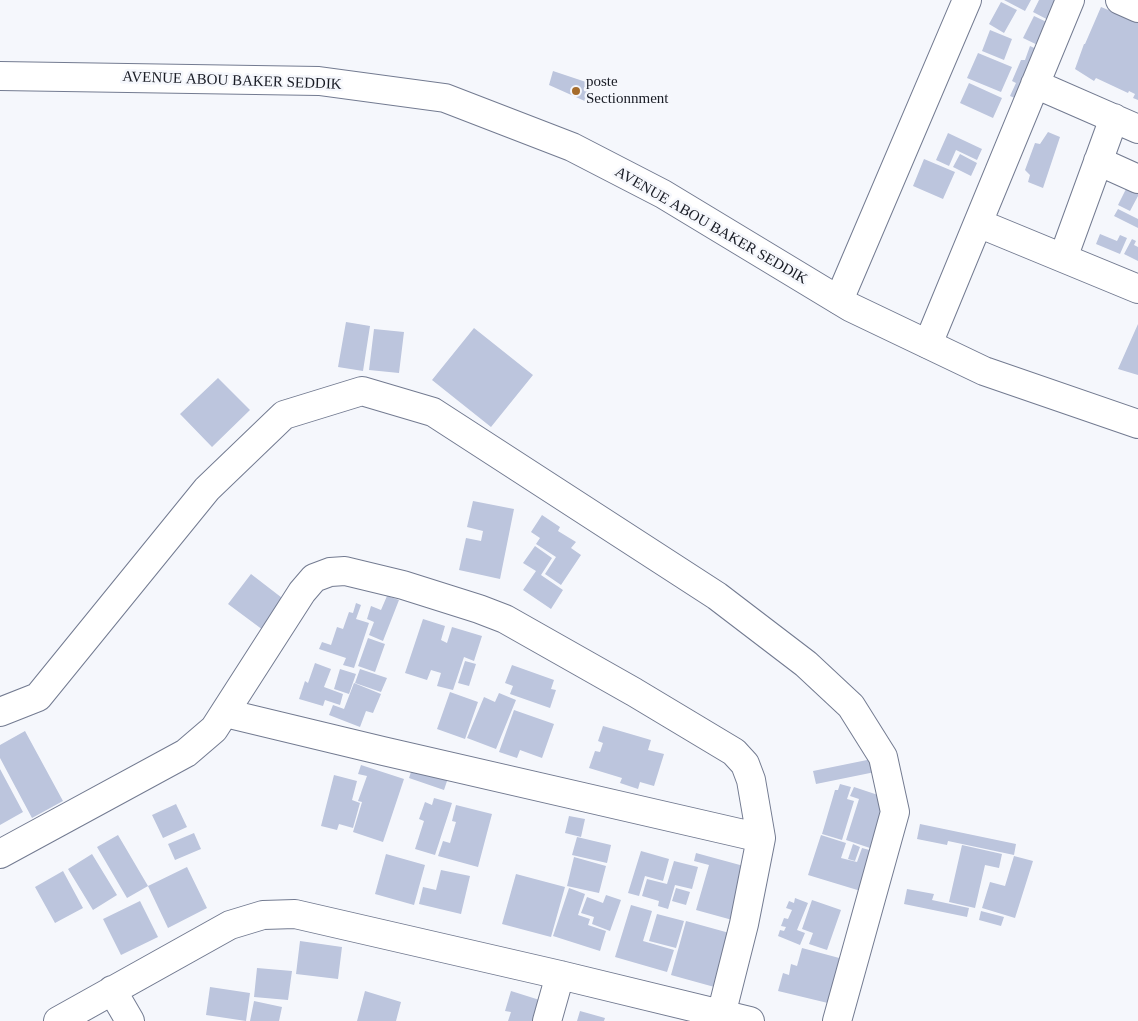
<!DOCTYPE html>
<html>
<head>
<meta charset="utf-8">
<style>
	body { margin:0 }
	canvas { display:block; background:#f5f7fc }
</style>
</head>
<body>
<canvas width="1138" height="1021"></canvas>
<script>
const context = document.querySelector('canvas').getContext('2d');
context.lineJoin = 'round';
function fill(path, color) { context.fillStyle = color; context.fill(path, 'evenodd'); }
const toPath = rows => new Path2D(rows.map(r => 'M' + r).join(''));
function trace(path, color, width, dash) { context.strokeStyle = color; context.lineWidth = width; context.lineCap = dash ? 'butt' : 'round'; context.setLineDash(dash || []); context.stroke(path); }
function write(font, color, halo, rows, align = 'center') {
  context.font = font + ' "Times New Roman",serif'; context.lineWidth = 5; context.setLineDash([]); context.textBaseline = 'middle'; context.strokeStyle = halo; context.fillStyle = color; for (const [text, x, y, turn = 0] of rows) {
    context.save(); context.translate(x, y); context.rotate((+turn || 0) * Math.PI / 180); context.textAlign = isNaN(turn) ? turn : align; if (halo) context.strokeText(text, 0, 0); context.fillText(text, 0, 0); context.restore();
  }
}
fill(toPath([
	[1004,0,1031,0,1025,11],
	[1039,0,1068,0,1056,24,1033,12],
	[1001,2,1017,10,1004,33,989,24],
	[1101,7,1138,22,1138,100,1133,98,1135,94,1129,91,1128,93,1096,78,1094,81,1075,69,1084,44,1085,44],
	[1034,16,1057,27,1046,49,1023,38],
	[990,30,1012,39,1004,60,982,51],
	[1030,46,1043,52,1022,101,1010,96,1016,83,1012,81,1021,60,1025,60],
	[978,53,1012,67,1001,92,967,78],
	[553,71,592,84,587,102,549,85],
	[969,83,1002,98,993,118,960,103],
	[1048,132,1060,137,1043,188,1028,182,1030,175,1025,170,1035,143,1040,144],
	[948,133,982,149,977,160,956,150,949,166,936,160],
	[960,154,977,163,971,176,953,167],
	[924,159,955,172,943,199,913,186],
	[1127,187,1138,192,1138,196,1130,211,1118,205],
	[1118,209,1138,219,1138,228,1114,216],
	[1100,234,1117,241,1120,235,1127,238,1120,254,1096,244],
	[1132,239,1136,241,1134,245,1138,247,1138,261,1124,254],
	[346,322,370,326,363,371,338,367],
	[1138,324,1138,375,1118,369],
	[474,328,533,375,491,427,432,380],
	[374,329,404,332,399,373,369,370],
	[218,378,250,410,212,447,180,414],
	[473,501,514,509,500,579,459,570,466,538,481,541,483,531,467,527],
	[542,515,560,527,558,531,576,542,571,548,581,555,561,585,545,574,556,557,536,544,540,538,531,532],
	[535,546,552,558,541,575,563,590,551,609,523,590,536,571,523,563],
	[251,574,286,601,263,630,228,604],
	[387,596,399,600,383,641,369,635,374,622,367,619,371,606,381,610],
	[356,603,361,605,356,619,369,623,354,668,343,665,346,658,319,649,322,642,331,645,337,627,343,629,349,612,353,613],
	[423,619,445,626,441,640,447,643,452,627,482,636,474,661,464,657,453,690,437,686,441,673,431,670,427,680,405,673],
	[368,638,385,644,375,672,358,666],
	[465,661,476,664,469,686,458,683],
	[315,663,331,669,324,687,343,694,340,705,325,700,323,706,299,699,305,681,308,683],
	[512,665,554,680,551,689,556,690,550,708,510,694,513,686,505,683],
	[340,669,356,674,349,694,334,689],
	[360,669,387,678,381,692,355,683],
	[354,683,381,694,373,713,366,711,360,727,329,715,333,705,344,709],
	[450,692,478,702,465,739,437,729],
	[499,693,516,700,496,749,467,738,484,697,495,702],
	[514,710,554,724,542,758,520,750,517,758,499,752],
	[603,726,651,740,648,750,664,754,654,786,640,782,638,789,620,783,622,778,589,768,595,751,600,752,603,743,598,741],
	[25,731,63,801,32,818,0,758,0,745],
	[872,759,875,772,816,784,813,771],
	[414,763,449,775,444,790,409,778],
	[361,765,404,779,383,842,353,832,362,802,358,801,367,776,358,774],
	[0,769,23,812,0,825],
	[334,775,357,781,352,800,360,803,353,828,339,824,337,830,321,826],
	[840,784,851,787,847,799,854,801,842,840,822,834,835,790,838,790],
	[854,787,890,799,873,849,846,840,859,799,850,796],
	[434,798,452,803,435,855,415,849,424,821,419,819,425,802,432,805],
	[176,804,187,827,163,838,152,815],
	[456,805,492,814,478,867,438,856,443,841,450,843,456,822,452,821],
	[569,816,585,819,581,837,565,833],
	[920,824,1016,844,1014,855,948,841,947,845,917,839],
	[194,833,201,849,175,860,168,844],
	[118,835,148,886,187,867,207,908,168,928,148,886,127,898,97,847],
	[821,835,846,843,841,858,857,862,862,848,877,852,864,892,808,875],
	[577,837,611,845,607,863,572,855],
	[853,844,860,847,855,861,848,859],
	[962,845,1002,854,999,868,985,865,975,908,949,902],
	[641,851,669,859,663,881,645,876,639,896,628,893],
	[696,853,751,868,736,921,696,910,709,865,694,861],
	[92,854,117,895,93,910,68,869],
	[386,854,425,865,414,905,375,894],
	[1014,856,1033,861,1015,918,982,908,990,882,1005,886],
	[574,857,606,866,599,893,567,886],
	[674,861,698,867,692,889,675,885,668,909,658,906,659,901,642,896,647,879,667,884],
	[441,870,470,876,461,914,419,904,423,887,436,890],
	[63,871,83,908,55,923,35,887],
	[516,874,565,887,551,937,502,924],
	[569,888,585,894,578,915,590,919,588,925,606,931,600,951,553,936],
	[676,888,690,892,686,905,672,901],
	[907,889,934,894,932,900,969,908,967,917,904,904],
	[606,895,621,900,610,931,592,924,594,917,581,913,587,897,603,903],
	[795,898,808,903,797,930,805,933,800,945,778,936,780,930,784,931,786,927,781,926,784,918,788,919,792,910,786,908,789,901,794,903],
	[812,900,841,910,827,950,809,944,813,933,802,929],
	[140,901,158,937,121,955,103,919],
	[631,905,652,911,643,941,674,950,667,972,615,957],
	[981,911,1004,917,1001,926,979,920],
	[657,914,684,921,676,948,649,941],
	[686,921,733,934,718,988,671,975],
	[300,941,342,947,338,979,296,974],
	[802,948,843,959,832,1004,778,991,783,973,789,975,791,964,797,966],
	[257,968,292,971,288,1000,254,997],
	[210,987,250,993,246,1021,206,1015],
	[365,991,401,1002,396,1021,357,1021],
	[511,991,546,1002,540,1021,508,1021,511,1012,505,1011],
	[254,1001,282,1007,279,1021,250,1021],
	[580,1011,605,1018,604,1021,577,1021]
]), '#bcc5dd');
const minor = toPath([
	[1120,0,1138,8],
	[1035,84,1138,129],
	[1098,161,1138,179],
	[978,223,1138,289],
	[1063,258,1114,118],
	[839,300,967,0],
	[928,344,1070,0],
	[0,712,38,697,207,489,284,415,362,391,433,412,717,596,806,664,851,706,883,757,895,812,837,1021],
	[225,713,383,751,761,838],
	[0,854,186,753,214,729,302,592,314,578,330,572,345,571,403,585,479,609,505,619,634,692,734,752,745,764,751,780,761,838,744,924,721,1015],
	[112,990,130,1021],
	[58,1021,230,925,263,915,295,914,560,975,750,1021],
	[547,1021,560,975]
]);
const major = toPath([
	[0,76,319,81,445,98,572,147,663,194,850,307,984,371,1138,424]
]);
trace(minor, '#737b91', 30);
trace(major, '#737b91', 30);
trace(minor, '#fff', 28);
trace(major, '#fff', 28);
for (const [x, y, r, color] of [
	[576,91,5,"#a66c2b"]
]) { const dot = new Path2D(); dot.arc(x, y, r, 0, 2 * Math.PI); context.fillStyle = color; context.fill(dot); trace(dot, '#f5f7fc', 2); }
write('15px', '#181b24', '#f5f7fc', [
	["AVENUE ABOU BAKER SEDDIK",232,81,2],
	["AVENUE ABOU BAKER SEDDIK",711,226,30]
]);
write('15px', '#181b24', '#f5f7fc', [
	["poste",586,82],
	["Sectionnment",586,99]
], 'left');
</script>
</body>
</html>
